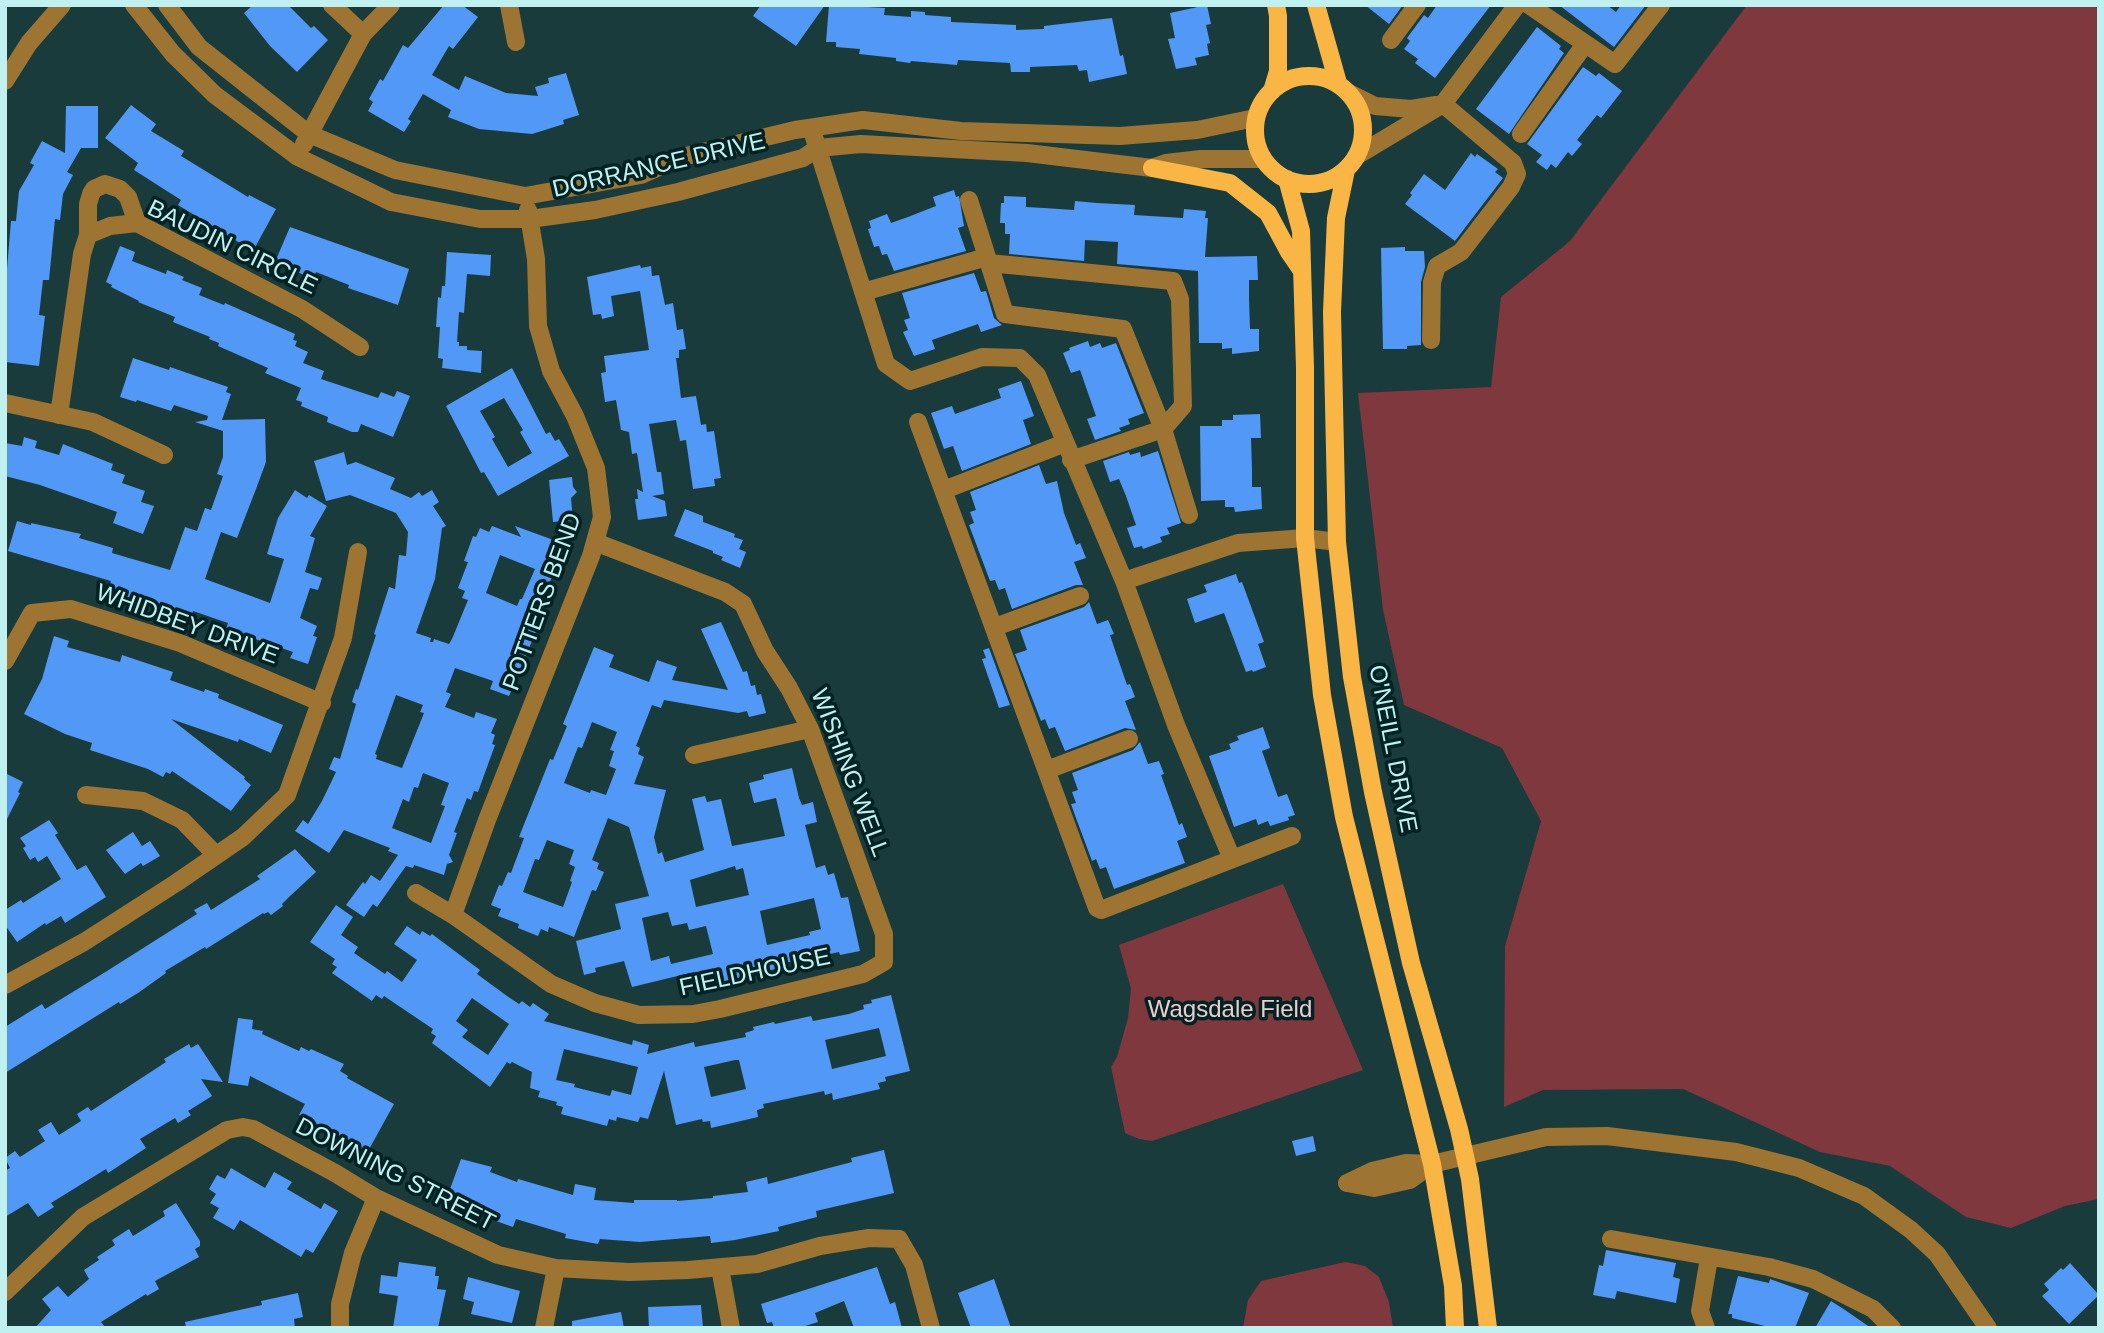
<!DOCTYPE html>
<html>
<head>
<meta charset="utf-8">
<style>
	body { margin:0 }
	#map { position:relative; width:2104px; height:1333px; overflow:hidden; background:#1a3b3b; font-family:Helvetica,sans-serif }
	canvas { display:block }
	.frame { position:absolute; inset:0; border:7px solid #c1f0f0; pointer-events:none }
</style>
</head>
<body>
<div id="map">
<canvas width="2104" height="1333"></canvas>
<div class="frame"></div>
</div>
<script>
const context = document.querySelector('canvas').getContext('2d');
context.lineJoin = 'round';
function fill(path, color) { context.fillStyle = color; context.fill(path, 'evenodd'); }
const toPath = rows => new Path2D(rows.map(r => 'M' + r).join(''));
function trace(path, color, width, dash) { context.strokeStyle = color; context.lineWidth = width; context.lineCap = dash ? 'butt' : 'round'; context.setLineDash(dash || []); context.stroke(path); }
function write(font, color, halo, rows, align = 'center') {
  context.font = font + ' Helvetica,sans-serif'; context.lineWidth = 7; context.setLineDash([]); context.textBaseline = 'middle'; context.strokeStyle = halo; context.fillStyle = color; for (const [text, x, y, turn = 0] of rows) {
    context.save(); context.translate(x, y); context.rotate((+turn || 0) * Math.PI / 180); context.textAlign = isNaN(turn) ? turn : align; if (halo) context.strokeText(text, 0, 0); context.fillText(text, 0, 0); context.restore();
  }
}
fill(toPath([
	[1747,5,2099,5,2099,1199,2065,1206,2011,1228,1966,1217,1890,1166,1820,1152,1683,1089,1543,1090,1504,1107,1505,946,1541,821,1502,748,1404,705,1383,610,1358,393,1491,387,1501,297,1570,241],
	[1283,884,1363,1070,1152,1141,1139,1139,1125,1133,1111,1067,1117,1057,1128,1018,1131,989,1119,945],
	[1345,1262,1365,1266,1379,1277,1389,1302,1393,1328,1243,1328,1248,1300,1261,1281]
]), '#7e383e');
fill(toPath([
	[253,5,288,5,311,28,314,26,328,40,297,72,270,46,244,13],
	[444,5,462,5,478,17,453,49,449,46,432,75,459,90,465,76,506,93,538,96,535,87,549,83,548,78,566,73,579,115,563,120,564,124,532,134,479,129,448,117,451,110,423,94,408,119,411,121,404,132,368,111,373,102,369,99,380,79,383,81,403,45,408,48],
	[761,5,825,5,796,46,753,16],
	[829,5,885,8,884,15,911,17,911,11,925,12,925,15,951,17,951,22,1016,25,1016,30,1044,29,1044,26,1112,18,1120,56,1123,55,1127,74,1089,82,1087,70,1079,71,1077,65,1030,67,1030,72,1011,72,1010,63,958,60,957,65,911,61,910,63,896,61,896,58,859,54,860,49,836,47,836,42,826,42],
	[1207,5,1211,24,1206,25,1210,43,1207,44,1209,55,1195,58,1197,65,1176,69,1168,39,1175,38,1170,13],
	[1365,5,1403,5,1389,24],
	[1437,5,1491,5,1435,78,1415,63,1418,59,1404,49,1410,41,1407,38,1424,15,1428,18],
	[1559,5,1607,5,1616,12,1621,5,1646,5,1614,47],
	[1537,27,1561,46,1559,49,1564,53,1509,134,1476,109],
	[1583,67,1596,76,1599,73,1622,91,1601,118,1597,115,1577,140,1582,144,1572,156,1568,152,1556,168,1551,164,1547,170,1536,162,1542,155,1527,144],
	[131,105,156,124,151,131,184,151,181,156,248,197,249,195,276,209,253,251,178,205,181,200,134,170,138,163,105,138],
	[66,106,98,106,98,148,81,148,67,172,73,175,63,194,60,220,55,219,49,280,43,280,39,315,45,316,39,366,5,362,5,293,11,221,16,221,19,191,34,165,30,163,42,141,65,153],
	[1471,153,1475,157,1477,154,1498,169,1495,172,1503,178,1455,241,1405,204,1412,195,1410,193,1424,174,1445,190],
	[954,190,956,197,959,196,964,226,958,228,966,251,894,271,887,254,882,255,879,246,874,247,868,229,871,228,869,221,887,214,891,223,908,217,936,206,933,197],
	[1004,196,1026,197,1026,207,1044,208,1074,210,1075,201,1097,203,1135,205,1134,215,1183,218,1184,209,1206,211,1205,218,1208,218,1205,257,1257,256,1258,280,1249,280,1249,299,1250,329,1259,329,1259,351,1232,354,1232,348,1222,349,1222,343,1199,343,1198,271,1117,264,1118,242,1085,240,1084,261,1009,254,1010,234,1005,234,1005,223,1000,223,1001,203,1004,203],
	[290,227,409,269,398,305,348,288,349,285,316,272,313,279,275,262],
	[120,246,135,252,132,261,166,274,167,270,184,277,182,280,202,288,199,295,224,305,225,303,295,334,293,340,297,341,295,346,308,352,303,363,324,371,321,379,378,398,381,392,394,397,397,391,410,396,393,437,361,424,358,432,352,432,327,422,328,417,301,406,302,402,296,400,301,388,265,373,268,368,218,346,219,343,209,339,210,337,173,322,175,317,138,302,139,301,111,287,112,285,106,282],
	[1405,247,1405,251,1424,251,1425,267,1421,282,1421,345,1407,346,1407,349,1383,349,1381,248],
	[447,252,491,255,490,276,467,274,464,313,459,312,457,342,459,342,459,346,467,346,467,350,482,351,481,373,442,368,443,359,438,358,440,327,436,327,438,297,441,298,442,286,445,286],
	[640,265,641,268,651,266,652,276,659,275,665,305,673,303,677,330,683,329,686,349,679,350,679,358,676,358,681,398,696,396,701,425,706,424,707,432,714,431,721,478,714,479,715,486,693,489,686,440,680,441,676,420,649,424,657,472,661,472,664,494,652,496,665,501,667,516,638,520,635,499,638,499,637,489,643,492,637,453,632,454,629,432,621,430,616,400,605,402,601,373,606,372,604,356,649,350,640,291,611,296,614,316,602,319,601,314,593,315,587,277],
	[974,273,981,292,986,291,994,318,1002,325,981,332,978,324,932,340,935,349,914,356,903,332,908,330,904,320,910,318,902,293],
	[1088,341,1090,347,1100,343,1102,348,1116,343,1144,413,1128,419,1130,424,1119,428,1121,431,1095,440,1087,419,1096,416,1080,370,1071,373,1063,353,1070,350,1069,348],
	[133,358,169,370,170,367,228,387,226,392,231,394,222,420,265,419,266,462,256,489,237,538,221,532,205,579,270,603,284,559,267,554,278,518,295,490,307,498,309,495,327,506,310,536,315,538,305,572,322,578,318,590,310,588,300,618,317,626,313,636,317,637,308,664,290,658,293,652,226,629,228,623,193,611,191,617,143,603,107,592,111,581,8,551,17,521,31,525,31,523,81,534,79,538,113,548,112,553,170,570,185,527,197,531,205,508,211,510,223,476,217,474,223,457,223,431,195,422,207,420,208,416,174,405,171,411,137,400,136,402,120,397],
	[512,368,546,434,550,432,555,441,559,439,569,456,498,496,484,472,481,473,446,406],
	[504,398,523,430,520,432,532,453,508,467,492,439,495,437,480,411],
	[1021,381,1034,416,1023,420,1031,444,962,471,953,446,944,449,931,413,952,406,955,414,1001,398,998,389],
	[1260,414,1261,438,1251,438,1252,469,1252,487,1261,487,1262,509,1235,512,1234,507,1225,507,1225,500,1201,501,1200,426,1222,426,1222,420,1233,420,1233,415],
	[24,437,37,441,35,448,59,455,63,444,113,464,111,470,125,475,122,483,145,491,141,502,154,506,143,534,113,523,117,512,40,485,5,476,5,443,22,446],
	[1158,451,1181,523,1167,528,1170,534,1160,537,1162,542,1143,549,1142,546,1134,548,1127,528,1136,525,1126,496,1119,479,1110,482,1103,461,1129,452,1130,455,1140,452,1141,457],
	[344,452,347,465,356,462,395,478,390,489,411,498,419,492,422,496,432,490,439,502,433,506,446,526,442,528,435,579,416,633,431,638,430,642,433,642,434,639,449,644,452,639,468,600,462,598,465,591,458,588,468,562,464,561,473,536,476,537,480,528,489,532,492,526,521,537,515,526,570,546,560,573,555,571,548,586,535,621,540,622,509,696,490,689,493,681,455,668,446,692,451,694,445,707,474,718,476,712,497,719,491,733,495,735,492,744,495,745,478,792,474,791,471,800,467,798,454,832,457,833,449,855,453,862,447,864,444,875,414,865,413,868,406,866,377,907,373,904,364,917,346,905,363,882,365,884,371,875,380,881,398,855,388,851,390,848,344,830,329,853,295,831,303,820,308,824,322,801,336,772,329,769,334,757,340,759,356,704,352,702,356,689,358,690,376,635,374,634,389,587,395,589,399,555,406,556,408,532,396,513,350,495,326,501,314,461],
	[500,555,535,569,522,599,520,599,517,606,486,593],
	[396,695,423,705,420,712,424,713,402,768,376,759,377,755,375,754],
	[423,773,449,783,441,805,445,806,431,843,392,828,403,799,409,802,414,787,418,788],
	[1039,465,1046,484,1057,481,1064,513,1076,545,1080,543,1086,558,1074,562,1083,585,1076,585,1012,609,1005,588,999,590,995,580,990,581,969,525,974,523,970,512,976,510,970,492],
	[572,477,573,487,577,492,571,498,573,520,553,522,549,480],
	[685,509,703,516,703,522,735,534,734,537,743,540,739,549,746,552,740,568,721,560,723,557,713,553,713,551,674,536],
	[1236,574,1239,583,1242,582,1264,642,1258,644,1266,667,1253,672,1252,670,1246,672,1224,613,1195,623,1187,599,1207,592,1204,585],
	[1089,602,1097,624,1108,620,1114,634,1110,635,1116,653,1127,685,1130,684,1135,697,1125,701,1136,730,1125,728,1065,751,1055,727,1049,729,1045,719,1041,721,1015,654,1027,650,1020,630,1084,607],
	[721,622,743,672,747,671,751,686,755,685,757,695,761,694,766,713,749,717,747,711,738,713,664,700,661,708,652,705,636,746,640,748,638,754,644,757,634,784,666,790,654,837,658,854,662,852,665,862,704,850,692,799,705,796,707,802,721,799,732,846,785,836,776,798,754,803,749,783,764,779,763,775,792,768,799,798,802,805,813,802,817,822,805,825,816,868,825,865,828,875,834,873,841,898,848,897,860,951,840,955,839,952,830,954,828,950,793,958,794,961,779,964,779,968,724,982,723,978,712,981,711,976,696,980,694,972,632,987,624,961,595,968,596,972,584,975,576,941,621,929,615,904,649,896,629,827,608,818,592,860,599,863,597,869,604,872,596,891,592,890,574,937,549,927,548,932,541,929,538,936,518,928,519,924,498,916,501,909,491,905,499,885,502,886,508,872,511,873,524,838,519,837,550,759,553,760,567,726,563,724,594,647,614,655,609,667,649,682,657,660,677,667,672,680,728,690,701,629],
	[592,722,617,732,610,750,614,751,609,766,616,769,606,795,591,790,590,793,564,783,578,747,582,748],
	[547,840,574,850,569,864,575,867,570,881,572,882,563,907,523,892,535,859,539,860],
	[735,866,736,870,743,868,749,895,696,907,690,880],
	[814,898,821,929,809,932,810,935,767,945,760,911],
	[668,912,672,926,687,923,689,930,706,926,713,954,671,964,669,956,651,961,642,918],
	[54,636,69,641,67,647,81,651,120,662,122,655,173,672,170,680,204,692,205,689,219,694,218,698,283,725,271,753,239,739,238,742,171,719,245,777,244,779,251,785,231,811,172,771,170,774,166,772,163,777,148,769,90,750,92,743,65,734,24,714,42,679],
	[989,648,1010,705,999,708,982,659,986,658,983,650],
	[1263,727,1270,748,1262,751,1278,797,1287,794,1295,815,1288,817,1289,820,1270,826,1268,821,1258,825,1256,819,1234,827,1209,756,1231,749,1229,744,1239,740,1237,736],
	[1140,742,1148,764,1159,761,1164,774,1161,775,1179,825,1182,823,1187,837,1177,841,1185,863,1114,889,1106,867,1100,869,1096,859,1092,861,1076,818,1071,804,1076,803,1072,792,1078,790,1072,773,1133,750],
	[5,773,23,782,18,792,20,793,5,823],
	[49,820,58,833,55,835,77,870,86,865,106,897,65,923,61,916,46,925,45,923,17,942,5,925,5,910,21,900,23,903,61,879,47,856,38,862,35,857,30,860,23,848,26,846,20,838],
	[133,832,142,846,150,841,160,856,143,866,141,863,125,874,106,850],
	[295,849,316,872,289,897,282,904,283,906,271,915,268,912,264,914,263,913,206,949,205,947,165,971,166,973,138,993,120,1004,119,1002,5,1073,5,1027,42,1004,45,1009,107,971,197,914,194,910,207,903,211,910,260,879,257,876],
	[336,905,353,917,341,935,358,947,354,953,385,974,387,971,402,982,417,960,394,944,407,926,420,935,422,931,430,936,432,934,480,970,477,974,507,996,519,1004,522,1001,530,1007,533,1003,549,1014,544,1021,632,1045,633,1040,649,1045,647,1054,694,1042,695,1047,746,1037,745,1033,754,1030,753,1027,774,1022,775,1024,811,1016,813,1021,849,1014,864,1009,863,1005,872,1003,871,1000,891,995,910,1071,885,1077,886,1081,878,1083,880,1089,833,1100,832,1093,825,1095,824,1091,763,1104,764,1108,757,1110,758,1117,711,1128,710,1121,703,1122,702,1119,676,1125,664,1071,648,1119,640,1117,638,1122,617,1117,616,1121,609,1119,607,1126,561,1114,563,1107,556,1105,557,1102,538,1097,540,1091,530,1088,532,1072,512,1062,510,1064,507,1062,490,1087,432,1043,436,1036,431,1033,433,1029,384,996,382,999,376,995,372,1001,332,973,337,967,332,964,335,959,310,942],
	[472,998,509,1024,488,1055,462,1037,468,1030,456,1021],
	[879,1028,886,1056,832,1069,825,1040],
	[564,1049,638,1067,631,1095,612,1090,610,1096,574,1087,575,1084,556,1080],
	[735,1060,739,1060,746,1089,711,1097,704,1067],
	[238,1018,253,1020,252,1029,263,1031,262,1034,299,1051,301,1047,309,1051,311,1049,344,1064,340,1071,348,1076,347,1078,394,1104,367,1153,351,1144,351,1142,299,1115,305,1104,250,1076,248,1086,228,1083],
	[189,1044,191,1048,198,1044,223,1082,201,1079,212,1096,188,1111,191,1115,178,1123,175,1118,140,1139,146,1148,108,1173,106,1169,51,1203,54,1207,38,1217,28,1203,5,1217,5,1171,10,1168,5,1158,15,1151,20,1157,45,1141,38,1130,51,1122,59,1135,81,1121,77,1114,88,1107,91,1111,166,1062,164,1059],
	[1313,1136,1316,1151,1296,1156,1292,1141],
	[884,1150,894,1193,816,1211,817,1217,778,1227,779,1231,735,1240,711,1243,710,1236,640,1242,600,1239,598,1244,565,1238,566,1234,516,1219,513,1227,496,1221,498,1215,464,1203,463,1206,446,1200,461,1159,492,1167,490,1172,517,1182,518,1179,573,1195,575,1184,596,1188,594,1200,634,1203,634,1200,677,1200,677,1201,713,1198,713,1196,748,1192,746,1182,767,1177,768,1184,852,1162,851,1158],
	[231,1168,265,1188,274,1172,292,1182,287,1189,321,1209,324,1203,338,1211,313,1253,306,1249,301,1257,240,1220,234,1230,213,1218,219,1208,210,1203,216,1194,209,1189,217,1175,225,1179],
	[176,1203,200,1241,200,1246,195,1249,199,1257,155,1281,159,1289,147,1296,146,1294,101,1322,106,1328,35,1328,51,1310,42,1299,58,1286,68,1297,89,1279,84,1270,99,1260,97,1257,115,1245,112,1240,129,1229,133,1236,165,1216,163,1211],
	[1606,1250,1676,1263,1673,1277,1680,1279,1676,1303,1617,1291,1615,1299,1593,1295,1599,1265,1603,1266],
	[399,1262,436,1267,435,1276,439,1276,437,1289,446,1290,438,1328,393,1328,398,1296,379,1293,381,1275,397,1277],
	[2070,1263,2099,1295,2069,1324,2042,1296,2049,1290,2044,1284,2061,1268,2063,1270],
	[877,1267,890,1304,895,1302,902,1328,854,1328,844,1301,815,1313,818,1322,799,1328,774,1328,772,1322,767,1323,761,1304],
	[1738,1276,1769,1283,1770,1279,1809,1293,1795,1328,1773,1328,1732,1318,1732,1314,1728,1314],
	[468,1277,520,1291,512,1323,471,1314,474,1302,463,1299],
	[994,1279,1011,1328,971,1328,958,1293],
	[298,1293,303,1317,294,1319,295,1328,186,1328,185,1322,262,1305,261,1301],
	[1831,1301,1845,1310,1871,1328,1815,1328],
	[701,1305,703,1328,649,1328,648,1307],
	[621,1312,624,1328,572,1328,572,1321]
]), '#5298f6');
trace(toPath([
	[134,5,173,54,215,95,298,157,391,202,480,219,530,219,595,210,678,192,803,158,818,148,861,144,1027,153,1152,168,1166,163,1201,159,1263,159],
	[167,5,199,47,309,134,395,170,525,196,641,175,682,157,795,130,863,120,961,131,1120,136,1197,130,1255,118],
	[332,5,363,34],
	[509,5,516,42],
	[1529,5,1615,64,1661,5],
	[1391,40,1417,5],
	[5,81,29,43,62,5],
	[1349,93,1375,106,1411,109,1436,105],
	[1521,134,1585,44],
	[814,137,886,364,910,381,982,357,1020,358,1037,375,1124,581,1176,725,1232,859],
	[304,144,363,34,391,5],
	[1358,155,1443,104,1517,5],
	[969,200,987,257],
	[88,235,88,204,91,194,94,189,105,184,120,189,128,197,137,223],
	[989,263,1173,281,1180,299,1183,406,1163,429,1071,460],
	[863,292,987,257,1005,314,1123,329,1163,429,1189,515],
	[1431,340,1432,282,1437,266,1461,252,1511,187,1517,174,1513,163,1443,104],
	[5,403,93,422,164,455],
	[59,415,82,254,88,235,110,226,137,223,302,309,360,347],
	[918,422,1097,908,1101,910,1292,836],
	[944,490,1065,443],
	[1124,581,1238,543,1305,538,1337,542],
	[995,627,1080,596],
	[5,661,32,613,71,609,180,643,322,703],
	[694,755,810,729],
	[1047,770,1129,739],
	[86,795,143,801,182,820,216,855],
	[416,893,453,915,551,984,595,1003,639,1015,693,1014,720,1009,863,974,884,962,884,934,810,729,789,688,765,651,743,604,725,592,595,542],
	[453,915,487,820,591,556,602,517,596,468,575,416,551,371,538,326,536,259,528,210],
	[5,985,84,942,176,883,243,837,287,795,343,638,358,552],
	[1347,1183,1372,1171,1406,1163,1432,1164,1546,1137,1607,1136,1736,1152,1799,1168,1864,1196,1911,1230,1937,1254,1988,1328],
	[1347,1183,1374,1188,1410,1180,1432,1164],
	[1611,1239,1769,1267,1813,1279,1873,1309,1892,1328],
	[720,1268,731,1328],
	[5,1292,83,1217,227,1130,243,1127,253,1129,335,1173,376,1198,498,1255,556,1268,629,1272,688,1270,757,1264,820,1246,869,1238,899,1239,914,1265,931,1328],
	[340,1328,340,1304,353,1253,376,1198],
	[544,1328,556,1268],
	[1706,1328,1700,1311,1709,1258]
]), '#9d7432', 18);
trace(toPath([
	[1316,5,1338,83],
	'1255 130a54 54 0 1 1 108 0a54 54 0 1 1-108 0Z',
	[1272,91,1278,71,1278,16,1276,5],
	[1152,168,1230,183,1268,213,1289,252,1302,271],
	[1346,170,1336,218,1332,312,1337,542,1352,677,1373,792,1411,963,1459,1129,1470,1179,1488,1328],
	[1287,179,1301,231,1305,368,1305,538,1322,695,1344,817,1432,1164,1453,1286,1455,1328]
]), '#fab645', 18);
write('24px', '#c1f0f0', '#022', [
	["DORRANCE DRIVE",659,166,-13],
	["BAUDIN CIRCLE",232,248,26],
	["POTTERS BEND",543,602,-70],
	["WHIDBEY DRIVE",187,625,20],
	["O'NEILL DRIVE",1392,749,79],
	["WISHING WELL",849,773,69],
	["FIELDHOUSE",755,973,-12],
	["DOWNING STREET",395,1175,27]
]);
write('24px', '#edcccd', '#022', [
	["Wagsdale Field",1230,1010]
]);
</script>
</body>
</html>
